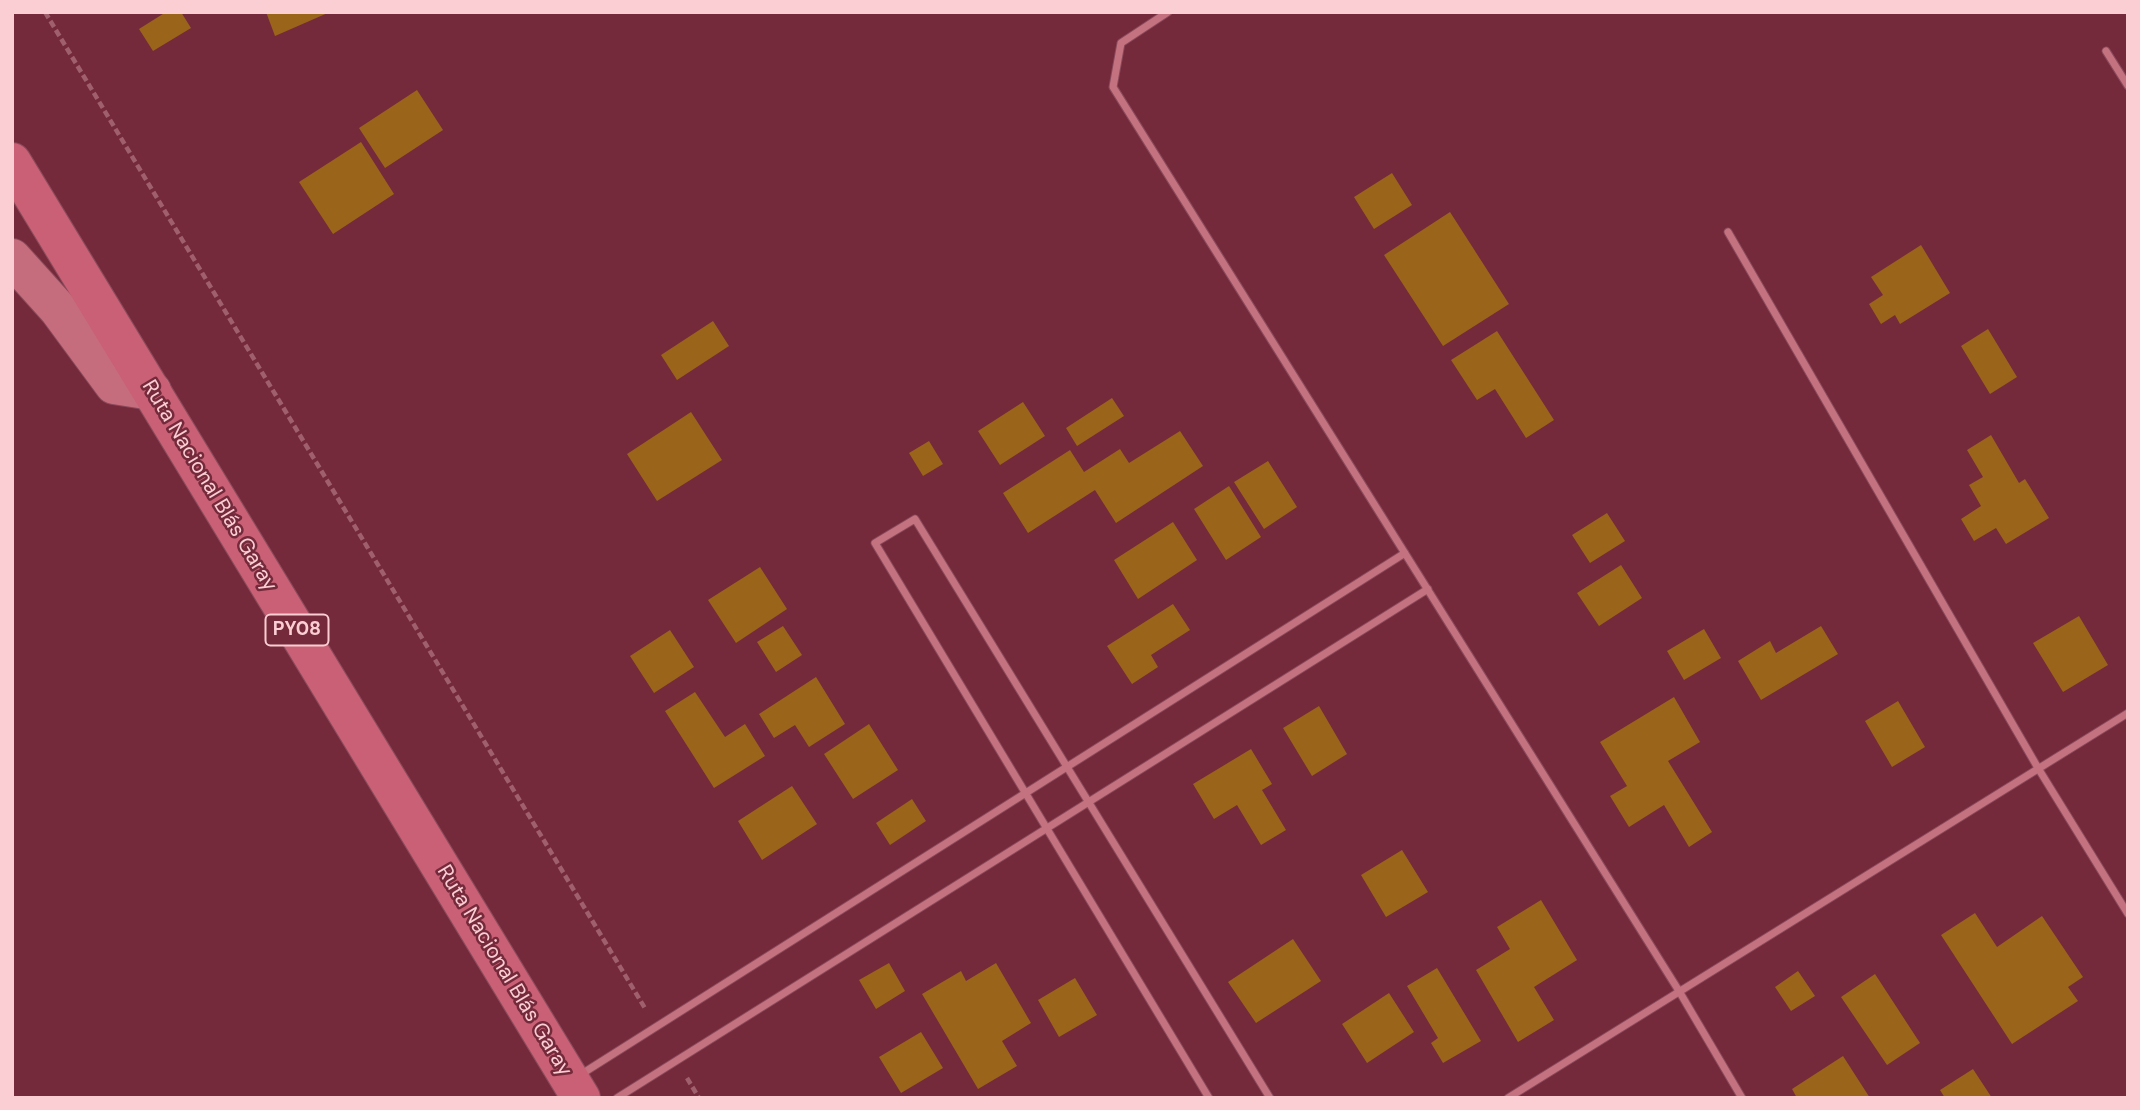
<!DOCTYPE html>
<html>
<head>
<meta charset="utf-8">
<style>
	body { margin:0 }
	#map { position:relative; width:2140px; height:1110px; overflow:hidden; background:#742a3b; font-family:"DM Sans",sans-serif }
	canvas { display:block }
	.frame { position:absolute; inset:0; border:14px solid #fbced4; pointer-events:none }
</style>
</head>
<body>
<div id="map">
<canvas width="2140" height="1110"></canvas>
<div class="frame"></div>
</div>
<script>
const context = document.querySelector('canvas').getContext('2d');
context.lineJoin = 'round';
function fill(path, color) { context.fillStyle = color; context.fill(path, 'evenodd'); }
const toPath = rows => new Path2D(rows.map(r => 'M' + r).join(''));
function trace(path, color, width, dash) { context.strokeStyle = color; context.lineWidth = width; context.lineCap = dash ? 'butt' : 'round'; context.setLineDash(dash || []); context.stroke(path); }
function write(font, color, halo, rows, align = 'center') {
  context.font = font + ' "DM Sans",sans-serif'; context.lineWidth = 5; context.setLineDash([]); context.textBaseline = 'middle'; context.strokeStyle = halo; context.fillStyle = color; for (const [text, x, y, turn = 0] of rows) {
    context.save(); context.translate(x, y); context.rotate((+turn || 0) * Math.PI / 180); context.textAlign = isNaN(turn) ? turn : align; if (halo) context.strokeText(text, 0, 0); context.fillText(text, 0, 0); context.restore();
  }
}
fill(toPath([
	[166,12,181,12,191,28,153,51,139,29],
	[266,12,330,12,275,36],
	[417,90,443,130,385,168,359,128],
	[361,142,394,194,333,234,299,182],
	[1392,173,1412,205,1374,229,1354,197],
	[1450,212,1509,304,1443,346,1384,255],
	[1921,245,1950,293,1900,324,1895,315,1881,324,1869,304,1883,295,1871,277],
	[713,321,729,346,677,380,661,355],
	[1988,329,2017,377,1990,394,1961,346],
	[1497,331,1554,420,1526,438,1495,389,1477,400,1451,360],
	[1112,398,1124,416,1077,446,1066,428],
	[1023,402,1045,436,1000,465,978,431],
	[691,412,722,460,657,501,627,454],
	[1180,431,1203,466,1116,523,1095,490,1028,533,1003,493,1070,450,1084,472,1120,449,1129,463],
	[1991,435,2019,483,2025,479,2049,518,2006,544,1996,528,1974,541,1961,519,1981,506,1969,485,1983,477,1967,450],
	[929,441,943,464,923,476,909,453],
	[1268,461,1297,507,1264,529,1234,482],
	[1229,486,1261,537,1226,560,1194,509],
	[1607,513,1625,541,1590,563,1572,535],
	[1173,522,1197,560,1138,599,1114,560],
	[1621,565,1642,598,1599,626,1577,593],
	[760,567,787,609,736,643,708,600],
	[1173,604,1190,630,1151,655,1158,667,1132,684,1107,646],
	[2079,616,2108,665,2063,692,2033,643],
	[783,626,802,655,776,672,757,642],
	[1821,626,1838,654,1761,700,1738,661,1770,641,1776,653],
	[1704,629,1721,658,1684,680,1667,651],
	[670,630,694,667,654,693,630,656],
	[816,677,845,724,809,747,795,725,774,738,759,714],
	[695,692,725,737,745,724,765,756,714,788,665,711],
	[1674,697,1700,742,1668,761,1712,832,1689,847,1664,805,1629,827,1610,796,1627,786,1600,742],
	[1898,701,1925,747,1892,767,1865,721],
	[1319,706,1347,754,1312,776,1283,728],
	[869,724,898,770,853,799,824,754],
	[1251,749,1272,784,1262,790,1286,830,1261,845,1237,805,1214,819,1193,784],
	[792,786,817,824,762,860,738,821],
	[912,799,926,821,890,845,876,823],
	[1402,850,1428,892,1386,917,1361,875],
	[1541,900,1577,960,1534,987,1554,1020,1518,1042,1476,970,1510,949,1497,927],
	[1975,913,1997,947,2042,916,2083,977,2068,987,2078,1001,2012,1044,1941,935],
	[1293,939,1321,981,1256,1023,1228,982],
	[889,963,905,991,876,1009,859,980],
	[996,963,1031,1023,1002,1041,1017,1066,978,1089,922,994,961,971,966,981],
	[1437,968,1481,1041,1443,1063,1431,1043,1438,1038,1407,986],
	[1798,971,1815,996,1791,1011,1775,987],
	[1875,974,1920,1043,1887,1065,1841,997],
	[1075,978,1097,1015,1059,1037,1038,1000],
	[1389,993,1414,1032,1367,1063,1342,1024],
	[921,1032,943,1068,901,1093,879,1057],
	[1843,1056,1870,1098,1797,1098,1792,1089],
	[1973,1069,1992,1098,1945,1098,1940,1090]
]), '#9a641b');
const street = toPath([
	[1168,12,1121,43,1113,87,1679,991,1742,1098],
	[2106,51,2128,86],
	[1728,232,2038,768,2128,914],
	[580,1075,1405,553],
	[617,1098,1428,589],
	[1209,1098,875,543,915,519,1270,1098],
	[1508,1098,2128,713]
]);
const secondary = toPath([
	[12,258,58,309,114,385,152,391]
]);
const highway = toPath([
	[12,162,581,1098]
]);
trace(street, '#8a4a5b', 9);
trace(secondary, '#8a4a5b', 40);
trace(highway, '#8a4a5b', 40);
trace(toPath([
	[45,12,646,1010],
	[687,1078,699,1098]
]), '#a05f6d', 4.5, [7, 3.5]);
trace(street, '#c47280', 7);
trace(secondary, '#c66d7d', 38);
trace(highway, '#c96075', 38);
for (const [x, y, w] of [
	[297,630,63]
]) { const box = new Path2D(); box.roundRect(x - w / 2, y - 15.5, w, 31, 5); context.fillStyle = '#742a3b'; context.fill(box); trace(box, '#fbced4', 2); }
write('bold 19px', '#fbced4', null, [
	["PY08",297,630]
]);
write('21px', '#fbced4', '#742a3b', [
	["Ruta Nacional Blás Garay",209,486,59],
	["Ruta Nacional Blás Garay",504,971,59]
]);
</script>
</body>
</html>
